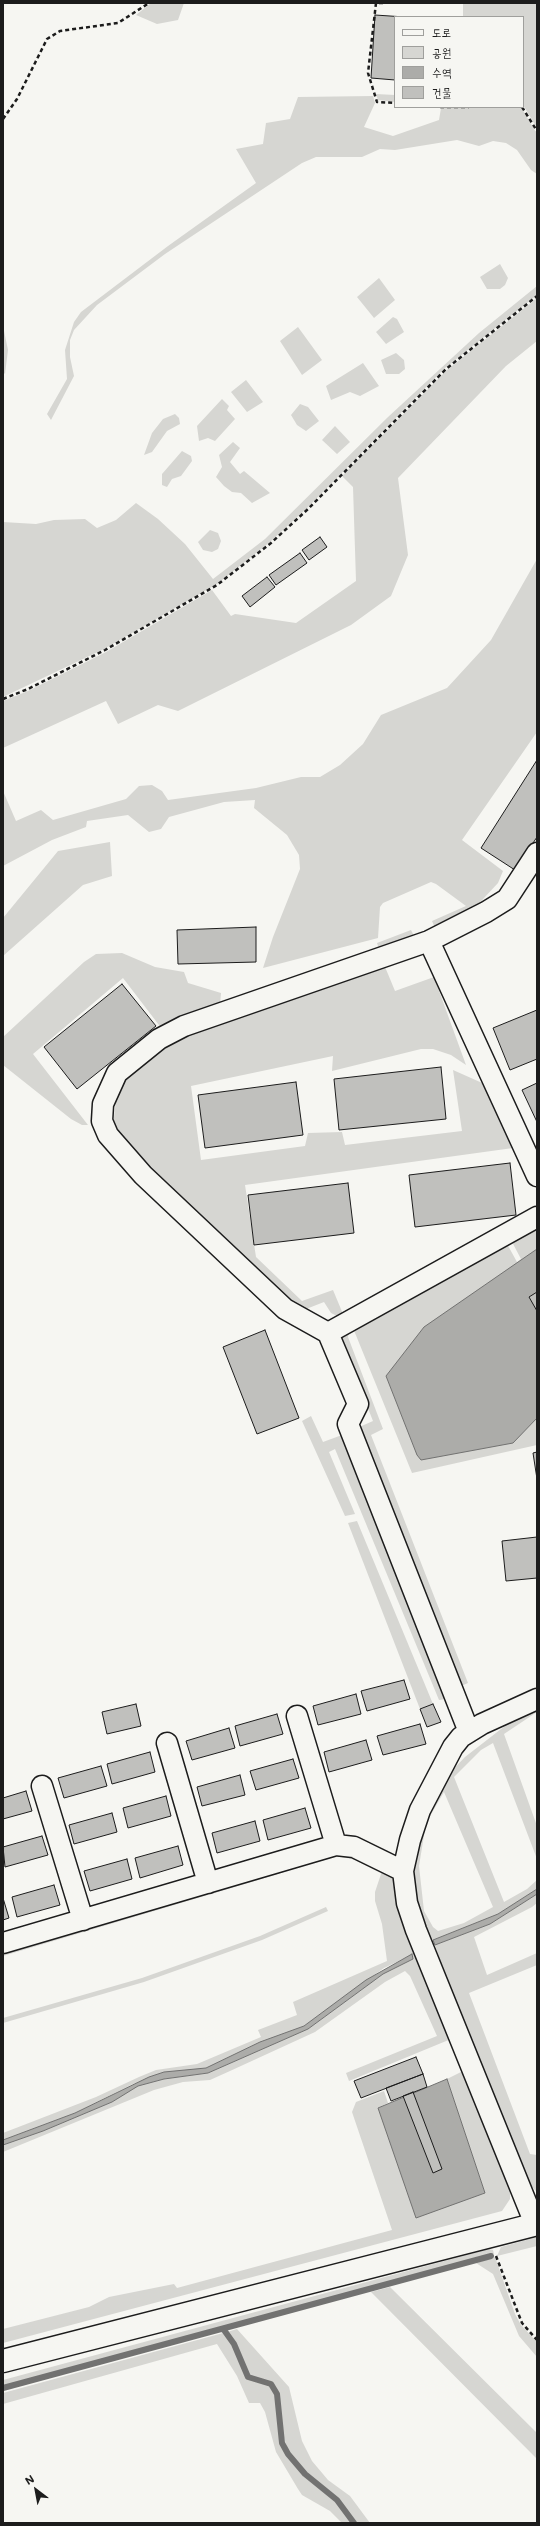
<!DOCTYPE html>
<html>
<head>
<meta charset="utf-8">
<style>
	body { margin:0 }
	#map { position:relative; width:540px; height:2526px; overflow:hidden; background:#f6f6f2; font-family:Mali,"Poor Story",sans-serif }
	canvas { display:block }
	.frame { position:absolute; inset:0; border:4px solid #1c1c1c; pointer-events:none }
	.legend { position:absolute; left:394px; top:16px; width:130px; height:92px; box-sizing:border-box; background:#f6f6f2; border:1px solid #9f9f9c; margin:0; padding:5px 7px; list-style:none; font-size:12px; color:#1c1c1c }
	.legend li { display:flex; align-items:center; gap:8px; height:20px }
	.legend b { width:20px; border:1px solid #9f9f9c }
	.north { position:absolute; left:16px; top:2470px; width:40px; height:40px; -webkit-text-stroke:3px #f6f6f2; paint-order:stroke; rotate:328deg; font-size:11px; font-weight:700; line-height:16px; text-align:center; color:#1c1c1c }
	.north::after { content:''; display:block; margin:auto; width:14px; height:18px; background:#1c1c1c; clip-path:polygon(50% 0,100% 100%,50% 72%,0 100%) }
</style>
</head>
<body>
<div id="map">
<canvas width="540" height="2526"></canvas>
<div class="frame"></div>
<ul class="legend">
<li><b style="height:5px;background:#f6f6f2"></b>도로</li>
<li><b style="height:11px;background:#d6d6d2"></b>공원</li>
<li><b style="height:11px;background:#acaca9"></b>수역</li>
<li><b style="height:11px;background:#c0c0bd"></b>건물</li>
</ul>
<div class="north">N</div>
</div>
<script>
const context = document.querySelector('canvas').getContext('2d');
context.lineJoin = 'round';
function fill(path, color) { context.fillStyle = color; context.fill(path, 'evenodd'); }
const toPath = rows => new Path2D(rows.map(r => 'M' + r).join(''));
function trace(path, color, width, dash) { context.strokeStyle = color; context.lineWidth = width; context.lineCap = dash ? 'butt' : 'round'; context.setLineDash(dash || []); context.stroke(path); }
fill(toPath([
	[151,3,184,3,178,20,157,24,136,15],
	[463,3,537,3,537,128,523,105,523,17,463,17],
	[376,94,395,95,395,102,378,100],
	[373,96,375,103,364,127,393,136,439,120,441,108,521,107,537,134,537,174,531,170,517,150,506,143,493,141,479,146,457,140,395,150,380,149,362,157,316,157,302,163,165,254,97,305,74,330,70,340,70,357,74,376,51,420,47,414,67,379,65,350,74,322,81,312,168,246,256,183,236,149,263,144,266,123,290,119,298,97],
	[500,264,508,278,505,285,500,289,487,289,480,277],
	[379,278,395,300,374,318,357,297],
	[537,286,537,295,445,368,307,508,270,542,217,584,104,649,3,697,3,522,36,524,54,520,85,519,97,528,116,520,136,503,158,519,185,544,213,579,265,539,388,417,479,333],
	[537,298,537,341,506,366,398,478,408,555,391,596,351,625,178,711,158,705,118,724,106,701,3,748,3,701,28,691,106,652,212,590,231,616,235,614,296,623,356,581,353,487,342,476,447,370],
	[393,317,397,319,404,332,386,344,376,332],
	[3,326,8,350,5,374,3,372],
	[298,327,322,360,302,375,280,341],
	[396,353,404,360,405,369,399,374,386,374,381,360],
	[363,363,379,386,360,396,350,392,331,400,326,386],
	[246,380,263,402,247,412,231,392],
	[222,399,229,406,227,410,235,419,215,441,208,438,199,441,197,426],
	[300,404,308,407,319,421,306,431,297,425,291,415],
	[175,414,179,418,180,424,167,431,152,452,144,455,152,433,163,419],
	[335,426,350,442,337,454,322,440],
	[233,442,240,448,230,462,240,474,244,471,270,493,252,503,241,493,232,492,224,486,216,477,222,467,219,455],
	[182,451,191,456,192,461,181,476,172,479,167,487,162,485,162,474],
	[210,530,218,533,221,541,218,549,212,552,203,550,198,542],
	[537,559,537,732,462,840,503,871,498,883,470,913,435,928,432,921,466,906,436,884,431,882,383,903,380,907,378,938,263,968,273,937,300,869,299,855,287,835,254,808,255,800,224,802,169,817,161,829,149,832,128,815,87,821,86,827,52,840,3,866,3,791,16,821,41,810,53,820,126,799,139,786,152,785,162,791,168,800,256,788,301,777,320,777,340,765,363,744,381,715,447,688,491,640],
	[110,842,112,876,83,885,3,956,3,918,58,851],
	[411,930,415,938,380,952,377,943],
	[122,953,155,967,184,972,188,983,221,993,220,1005,162,1029,123,978,33,1054,88,1125,82,1125,71,1119,3,1065,3,1037,84,962,96,954],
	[383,962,395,991,434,977,466,1065,451,1055,433,1049,421,1049,332,1071,333,1056,191,1086,201,1160,305,1146,308,1133,342,1132,345,1145,462,1131,453,1070,489,1086,513,1148,245,1185,256,1257,302,1301,333,1290,343,1314,337,1316,331,1313,324,1302,301,1311,160,1182,113,1127,116,1099,121,1085,129,1071,159,1046],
	[537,1226,537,1445,412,1473,353,1328,506,1242,517,1262,521,1259,511,1240],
	[349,1331,348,1337,383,1429,371,1435,468,1683,461,1686,357,1428,373,1421,342,1343,341,1335],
	[311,1416,323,1442,342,1435,446,1699,439,1700,335,1449,329,1452,355,1514,345,1516,302,1421],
	[357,1521,433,1704,420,1709,348,1523],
	[537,1706,537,1712,504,1734,537,1826,537,1859,493,1743,481,1750,454,1777,504,1902,527,1889,537,1880,537,1889,498,1914,433,1940,418,1919,411,1876,420,1826,443,1780,465,1757,514,1719],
	[444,1792,493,1907,464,1923,438,1931,433,1927,424,1911,419,1866,426,1823],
	[331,1851,372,1859,397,1880,451,2039,349,2081,346,2073,437,2036,410,1976,405,1971,385,1982,315,2032,230,2071,210,2080,183,2082,154,2090,3,2152,3,2145,43,2131,112,2102,137,2086,164,2079,208,2073,308,2029,383,1974,413,1959,412,1955,384,1968,304,2026,261,2042,206,2068,133,2084,75,2113,3,2140,3,2133,96,2097,139,2077,156,2070,197,2064,261,2037,258,2030,297,2015,293,2002,387,1961,382,1924,375,1901,375,1892,382,1871,362,1861,331,1855,275,1875,3,1956,3,1947],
	[537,1894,537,1903,532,1907,474,1937,487,1975,537,1953,537,1965,469,1993,530,2154,537,2155,537,2192,526,2181,451,1993,435,1945,490,1924],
	[326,1907,328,1911,262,1940,144,1982,3,2023,3,2018,142,1978,260,1936],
	[463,2071,510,2187,510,2199,502,2211,3,2343,3,2329,89,2307,109,2297,174,2284,177,2288,392,2230,352,2112,356,2102,384,2091,388,2103,378,2108,481,2195,485,2193,447,2079],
	[537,2237,537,2246,497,2256,501,2247],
	[489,2249,493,2250,494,2254,3,2387,3,2380],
	[495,2257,515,2314,521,2325,537,2342,537,2357,519,2336,493,2274,476,2263],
	[390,2287,537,2433,537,2459,371,2292],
	[237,2329,289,2387,302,2441,312,2461,328,2480,350,2496,370,2523,356,2523,338,2498,307,2473,289,2453,282,2432,278,2393,272,2382,250,2376,235,2344,227,2332],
	[223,2333,233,2345,247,2379,270,2385,276,2394,281,2443,286,2455,304,2476,336,2500,352,2523,342,2523,330,2511,302,2495,298,2489,276,2452,265,2412,260,2403,249,2403,237,2376,217,2344,3,2404,3,2393]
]), '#d6d6d2');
const water = toPath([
	[537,1249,537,1418,513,1443,421,1460,417,1455,386,1376,424,1327,537,1249],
	[537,1889,537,1894,490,1924,435,1945,433,1940,498,1914,537,1889],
	[412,1954,413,1959,383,1974,308,2029,208,2073,164,2079,138,2086,112,2102,43,2131,3,2145,3,2140,75,2113,149,2077,164,2072,206,2068,260,2042,304,2026,366,1980,412,1954],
	[447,2079,485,2193,416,2218,378,2108,447,2079]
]);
fill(water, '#acaca9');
trace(water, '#727271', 1);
trace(toPath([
	[224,2330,234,2344,248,2377,271,2384,277,2394,282,2443,288,2454,305,2474,337,2500,354,2523],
	[3,2388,491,2256]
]), '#727271', 6);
const building = toPath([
	[375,15,405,17,395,17,395,80,371,78,375,15],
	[320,537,327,547,309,560,302,550,320,537],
	[300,553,307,563,276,585,269,575,300,553],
	[267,577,275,587,250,607,242,596,267,577],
	[537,760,537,837,515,870,481,848,537,760],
	[256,927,256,962,178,964,177,930,256,927],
	[122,984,156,1026,77,1089,44,1047,122,984],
	[537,1010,537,1059,510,1070,493,1028,537,1010],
	[441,1067,446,1119,339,1130,334,1079,441,1067],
	[296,1082,303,1135,205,1148,198,1095,296,1082],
	[537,1083,537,1122,522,1090,537,1083],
	[510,1163,516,1215,415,1227,409,1175,510,1163],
	[348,1183,354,1233,254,1245,248,1195,348,1183],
	[537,1292,537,1311,529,1297,537,1292],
	[265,1330,299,1418,257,1434,223,1347,265,1330],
	[537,1452,537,1479,533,1453,537,1452],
	[537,1537,537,1578,506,1581,502,1541,537,1537],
	[404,1680,410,1699,367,1711,361,1691,404,1680],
	[356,1694,361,1714,318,1725,313,1706,356,1694],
	[136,1704,141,1726,107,1734,102,1712,136,1704],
	[433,1704,441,1722,427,1727,420,1709,433,1704],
	[277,1714,283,1734,240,1746,235,1726,277,1714],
	[420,1724,426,1744,383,1755,377,1736,420,1724],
	[229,1728,235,1748,192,1760,186,1741,229,1728],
	[366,1740,372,1760,329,1772,324,1752,366,1740],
	[150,1752,155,1772,112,1784,107,1764,150,1752],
	[293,1759,299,1778,256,1790,250,1771,293,1759],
	[101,1766,107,1786,64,1798,58,1778,101,1766],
	[240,1775,245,1795,202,1806,197,1787,240,1775],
	[26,1791,32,1811,3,1819,3,1798,26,1791],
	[166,1796,171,1816,128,1828,123,1808,166,1796],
	[305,1808,311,1828,268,1840,263,1820,305,1808],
	[112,1813,117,1832,74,1844,69,1825,112,1813],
	[255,1821,260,1841,217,1853,212,1833,255,1821],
	[42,1836,48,1855,5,1867,3,1847,42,1836],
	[178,1846,183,1865,140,1878,135,1858,178,1846],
	[127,1859,132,1879,90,1891,84,1871,127,1859],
	[54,1885,60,1905,17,1917,12,1897,54,1885],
	[3,1898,9,1918,3,1920,3,1898],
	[416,2057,423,2074,361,2098,354,2081,416,2057],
	[423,2074,427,2087,391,2101,386,2088,423,2074],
	[413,2092,442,2169,433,2173,403,2096,413,2092]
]);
fill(building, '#c0c0bd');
trace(building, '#1c1c1c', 1);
const minor = toPath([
	[429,941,537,1176],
	[328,1333,537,1217],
	[297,1716,336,1845],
	[469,1732,348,1424,358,1404,328,1333,285,1309,143,1175,108,1135,102,1121,103,1104,117,1073,159,1039,184,1026,429,941,486,912,507,899,537,853],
	[167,1743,208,1883],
	[42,1786,83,1920],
	[3,1943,336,1845,354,1847,403,1871],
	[535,2224,416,1930,407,1903,403,1871,410,1840,420,1810,453,1747,461,1737,482,1724,537,1699]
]);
const major = toPath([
	[3,2361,537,2224]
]);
trace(minor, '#1c1c1c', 23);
trace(major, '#1c1c1c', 25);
trace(toPath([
	[383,3,376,3,368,73,377,102,395,103],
	[440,107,469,107],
	[522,107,537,131],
	[3,119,17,99,47,39,60,31,118,23,149,3],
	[3,699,28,689,105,650,217,585,271,543,308,509,446,369,537,296],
	[496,2256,522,2323,537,2340]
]), '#1c1c1c', 2.5, [4, 3]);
trace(minor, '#f6f6f2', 20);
trace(major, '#f6f6f2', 22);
</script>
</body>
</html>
